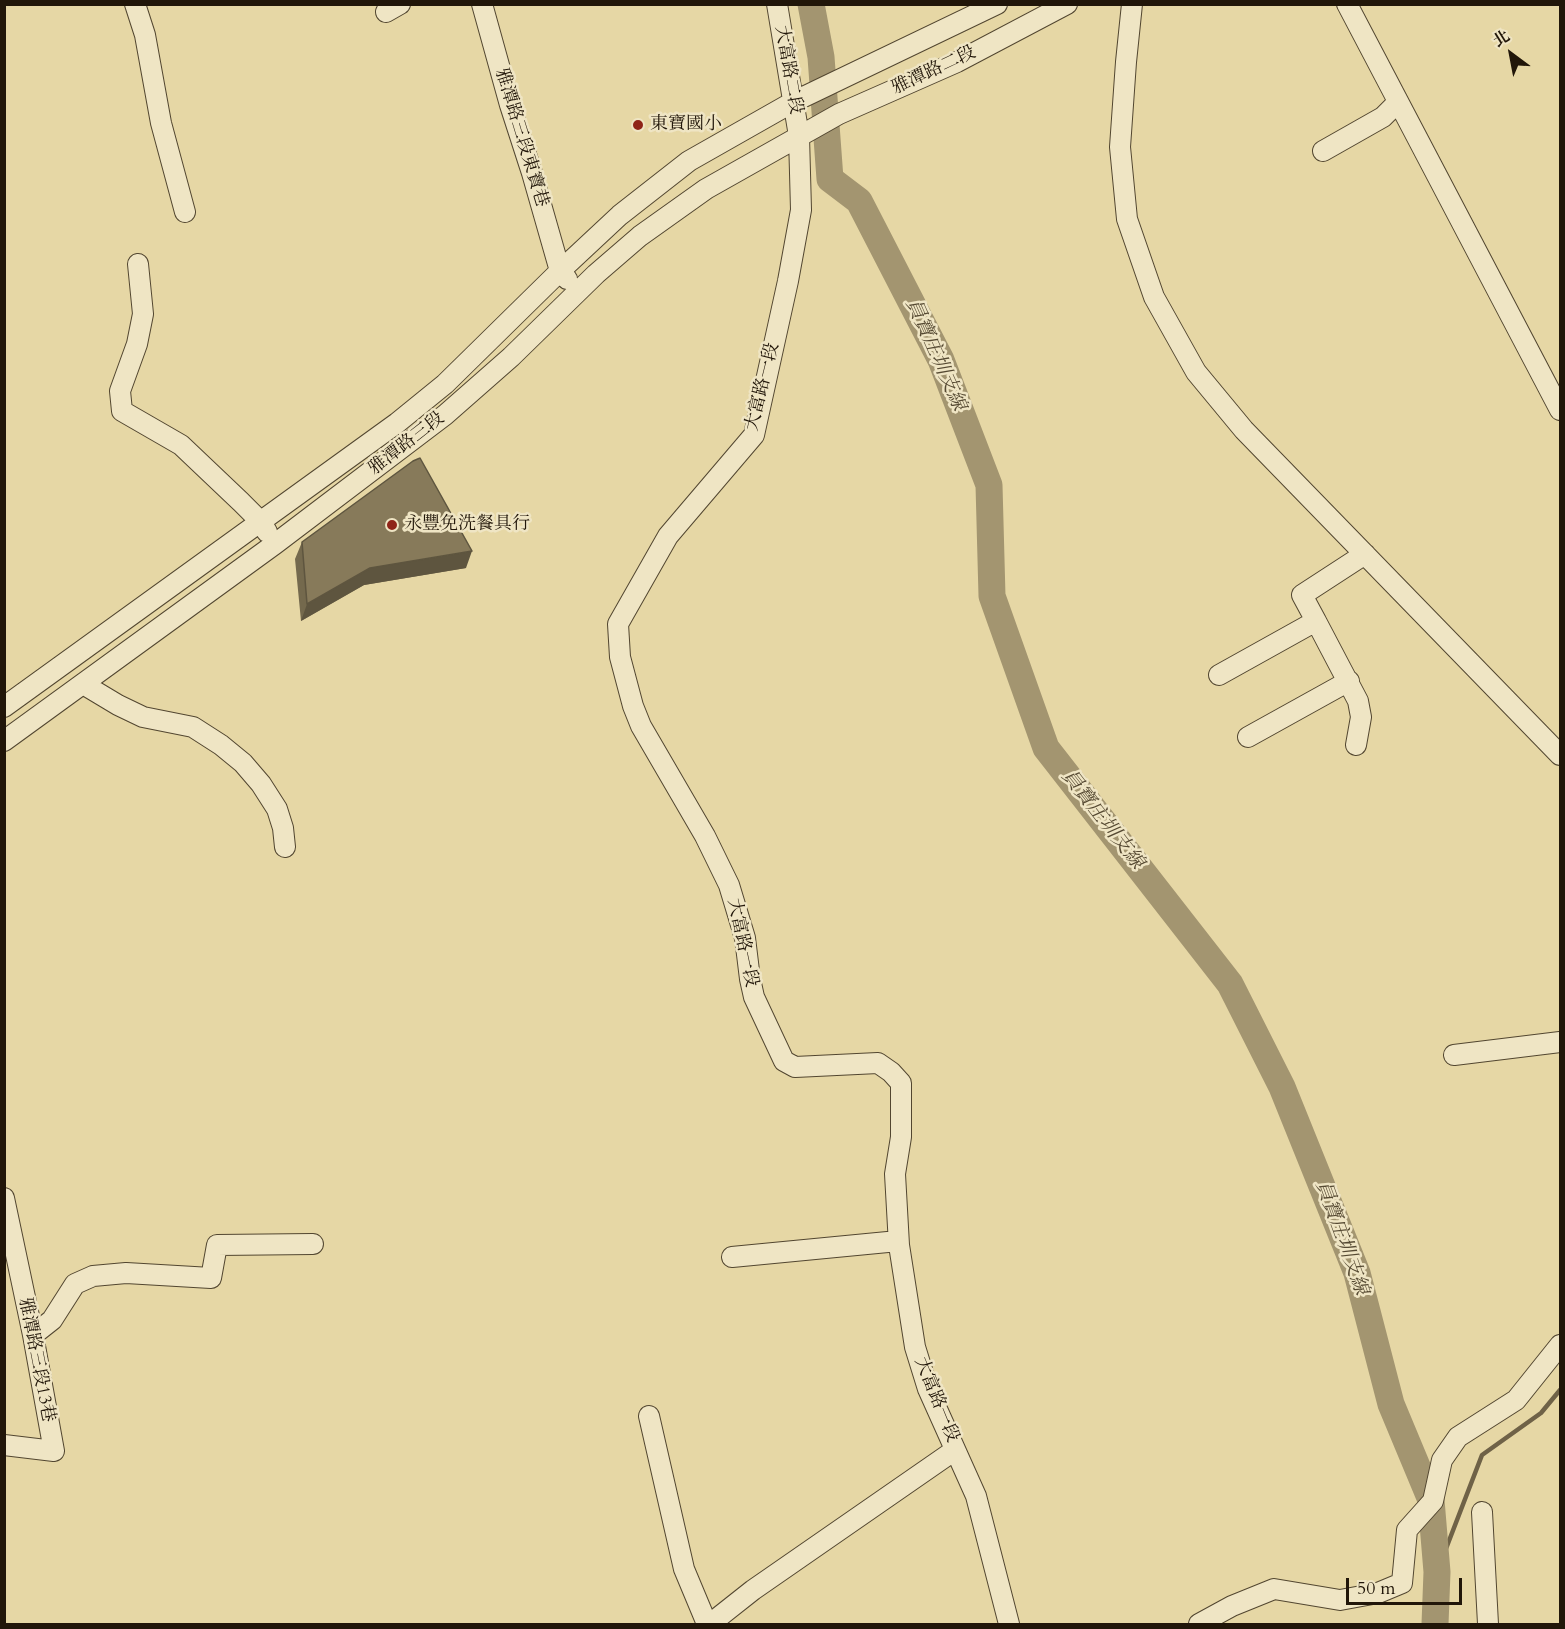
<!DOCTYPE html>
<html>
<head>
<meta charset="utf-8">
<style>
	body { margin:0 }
	#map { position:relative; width:1565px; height:1629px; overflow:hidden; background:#e6d7a5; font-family:Cardo,"Noto Serif TC",serif }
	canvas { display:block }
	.frame { position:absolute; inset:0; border:6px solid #211609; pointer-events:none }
	.north { position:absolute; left:1481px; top:24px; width:60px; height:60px; -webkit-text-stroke:4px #efe5c4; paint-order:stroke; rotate:328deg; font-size:16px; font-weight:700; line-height:24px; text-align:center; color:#211609 }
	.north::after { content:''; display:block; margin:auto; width:21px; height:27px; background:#211609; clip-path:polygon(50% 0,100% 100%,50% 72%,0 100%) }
	.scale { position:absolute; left:1346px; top:1578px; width:116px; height:27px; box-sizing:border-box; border:3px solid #211609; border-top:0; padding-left:8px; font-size:18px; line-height:21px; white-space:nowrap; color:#211609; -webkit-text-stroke:4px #efe5c4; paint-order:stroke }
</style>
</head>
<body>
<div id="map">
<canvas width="1565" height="1629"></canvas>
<div class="frame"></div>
<div class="north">北</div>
<div class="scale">50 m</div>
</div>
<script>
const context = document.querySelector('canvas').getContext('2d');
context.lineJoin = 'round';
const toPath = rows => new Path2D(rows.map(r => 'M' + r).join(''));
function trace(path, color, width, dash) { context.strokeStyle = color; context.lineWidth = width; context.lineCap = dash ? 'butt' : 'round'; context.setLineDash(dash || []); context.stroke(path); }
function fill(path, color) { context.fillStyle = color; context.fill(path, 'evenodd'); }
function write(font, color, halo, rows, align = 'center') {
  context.font = font + ' Cardo,"Noto Serif TC",serif'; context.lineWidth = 5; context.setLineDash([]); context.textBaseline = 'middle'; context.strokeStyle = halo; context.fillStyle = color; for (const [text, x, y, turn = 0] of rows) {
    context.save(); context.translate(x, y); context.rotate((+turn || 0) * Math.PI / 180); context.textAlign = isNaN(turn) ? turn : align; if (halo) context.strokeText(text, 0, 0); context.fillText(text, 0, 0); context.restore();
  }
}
trace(toPath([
	[1437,1572,1482,1455,1541,1413,1560,1390]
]), '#6f6247', 4.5);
trace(toPath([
	[811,4,821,57,830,179,859,201,941,360,989,485,992,596,1046,748,1230,984,1282,1087,1357,1273,1391,1404,1431,1500,1437,1572,1435,1624]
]), '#a39570', 27);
const minor = toPath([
	[135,4,145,35,161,123,185,212],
	[482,4,510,105,532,173,560,271,567,279],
	[777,4,799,136,801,210,788,281,754,435,668,536,618,624,620,657,633,706,641,726,705,836,729,885,745,938,750,979,754,997,784,1061,795,1067,878,1063,891,1072,901,1083,901,1137,895,1174,899,1245,915,1347,928,1389,976,1496,1009,1624],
	[1132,4,1126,62,1120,147,1127,219,1154,297,1196,372,1244,430,1560,755],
	[1347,4,1560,410],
	[386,12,400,4],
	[1323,151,1383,117,1398,102],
	[138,264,143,314,137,344,120,391,122,411,181,445,241,502,261,522,267,532],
	[1316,621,1358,701,1361,717,1356,745],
	[1219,675,1316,621,1302,595,1365,554],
	[83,684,118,705,143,717,193,727,221,745,243,763,261,784,277,809,283,828,285,847],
	[4,707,397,423,445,384,560,271,620,215,689,161,793,102,997,4],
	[1248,737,1349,681],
	[4,741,275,544,445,415,511,357,596,274,640,236,706,189,839,114,957,62,1067,4],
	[1454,1055,1560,1042],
	[4,1198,33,1335,54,1451,4,1445],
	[732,1257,898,1241],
	[33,1335,52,1320,75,1284,93,1276,126,1273,211,1278,217,1245,313,1244],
	[649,1416,684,1569,707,1624],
	[1482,1512,1488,1624],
	[710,1624,753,1590,955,1450],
	[1199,1624,1232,1606,1274,1589,1340,1600,1378,1593,1402,1583,1407,1530,1433,1501,1442,1460,1458,1437,1516,1400,1560,1345]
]);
trace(minor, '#524630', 22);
trace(minor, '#efe5c4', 20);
fill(toPath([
	[302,542,466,568,364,585,301,621,295,559]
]), '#74694d');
fill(toPath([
	[472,551,466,568,364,585,301,621,307,604,370,568]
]), '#5e553f');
const building = toPath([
	[420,458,472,551,370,568,307,604,302,542,413,461,420,458]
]);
fill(building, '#877a5a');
trace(building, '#5e553f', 1.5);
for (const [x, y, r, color] of [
	[638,125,6,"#8f2418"],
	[392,525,6,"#8f2418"]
]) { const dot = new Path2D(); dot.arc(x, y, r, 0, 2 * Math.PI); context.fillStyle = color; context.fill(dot); trace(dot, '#efe5c4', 2); }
write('18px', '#211609', '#efe5c4', [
	["大富路二段",788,70,80],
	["雅潭路二段",934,71,-25],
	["雅潭路三段東寶巷",521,138,73],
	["大富路一段",763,387,-76],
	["雅潭路三段",407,444,-38],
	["大富路一段",742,943,78],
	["雅潭路三段13巷",36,1360,79],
	["大富路一段",936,1400,68]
]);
write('18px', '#211609', '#efe5c4', [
	["東寶國小",650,125],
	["永豐免洗餐具行",404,525]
], 'left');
write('italic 20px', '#554932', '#efe5c4', [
	["員寶庄圳支線",935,355,66],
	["員寶庄圳支線",1102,820,52],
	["員寶庄圳支線",1341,1238,70]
]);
</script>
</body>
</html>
